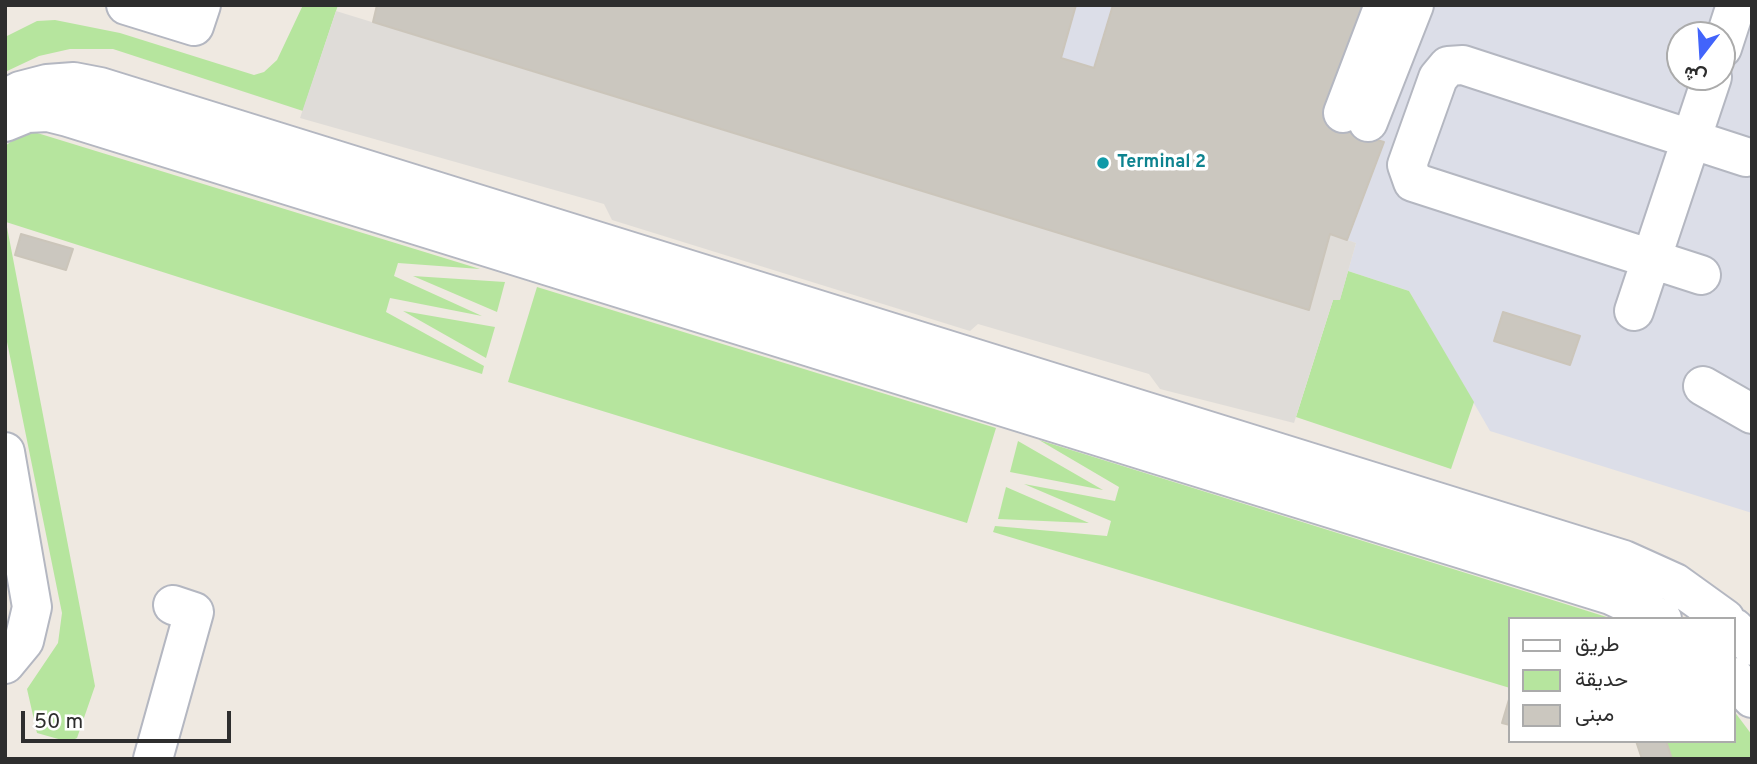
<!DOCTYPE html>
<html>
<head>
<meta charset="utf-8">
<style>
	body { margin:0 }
	#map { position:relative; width:1757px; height:764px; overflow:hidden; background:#efe9e1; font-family:Overpass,Vazirmatn,sans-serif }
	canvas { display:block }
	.frame { position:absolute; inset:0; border:7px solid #2e2e2e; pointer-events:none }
	.legend { position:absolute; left:1508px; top:617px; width:228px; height:126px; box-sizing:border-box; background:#fff; border:2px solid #ababab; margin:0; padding:9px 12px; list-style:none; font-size:21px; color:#2e2e2e }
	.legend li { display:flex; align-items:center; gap:14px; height:35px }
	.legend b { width:35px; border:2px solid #ababab }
	.north { position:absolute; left:1666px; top:21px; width:70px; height:70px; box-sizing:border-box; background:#fff; border:2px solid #ababab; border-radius:50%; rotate:197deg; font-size:19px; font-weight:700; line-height:28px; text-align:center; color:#2e2e2e }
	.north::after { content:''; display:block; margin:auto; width:24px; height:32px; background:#4264fb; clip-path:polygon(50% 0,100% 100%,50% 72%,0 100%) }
	.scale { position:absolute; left:21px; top:711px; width:210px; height:32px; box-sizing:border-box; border:4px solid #2e2e2e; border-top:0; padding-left:9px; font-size:21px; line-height:24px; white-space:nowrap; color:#2e2e2e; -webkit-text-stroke:5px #fff; paint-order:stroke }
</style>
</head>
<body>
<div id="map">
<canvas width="1757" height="764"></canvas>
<div class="frame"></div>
<ul class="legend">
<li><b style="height:9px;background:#fff"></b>طريق</li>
<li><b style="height:19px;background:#b6e59e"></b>حديقة</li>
<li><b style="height:19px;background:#cbc7bf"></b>مبنى</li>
</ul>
<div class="north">ش</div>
<div class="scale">50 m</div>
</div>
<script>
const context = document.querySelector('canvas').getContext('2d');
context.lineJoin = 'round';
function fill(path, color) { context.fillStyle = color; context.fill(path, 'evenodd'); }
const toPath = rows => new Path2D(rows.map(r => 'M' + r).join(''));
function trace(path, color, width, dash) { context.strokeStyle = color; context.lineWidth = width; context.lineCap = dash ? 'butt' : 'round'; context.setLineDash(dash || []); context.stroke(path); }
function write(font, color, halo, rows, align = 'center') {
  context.font = font + ' Overpass,sans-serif'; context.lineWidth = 7; context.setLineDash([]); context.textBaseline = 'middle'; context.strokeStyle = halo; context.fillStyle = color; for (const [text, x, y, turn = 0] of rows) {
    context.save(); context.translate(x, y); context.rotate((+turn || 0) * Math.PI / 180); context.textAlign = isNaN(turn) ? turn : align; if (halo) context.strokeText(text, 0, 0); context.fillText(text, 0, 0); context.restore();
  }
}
fill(toPath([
	[377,5,1752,5,1752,513,1490,431,1409,291,1348,271,1356,243,1347,240,1330,234,1309,310,373,22],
	[1680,35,1722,35,1722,77,1680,77]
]), '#dcdee8');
fill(toPath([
	[303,5,338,5,303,111,113,49,70,49,39,56,5,72,5,37,37,21,55,20,120,33,254,75,264,72,277,60],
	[34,132,480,269,398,263,394,276,482,316,390,298,386,312,484,366,482,374,6,222,95,686,77,738,69,742,37,733,27,689,58,643,62,613,5,332,5,146,19,136],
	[1348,271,1409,291,1474,402,1451,469,1296,417,1333,300,1340,299],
	[413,276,505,282,497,312],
	[537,287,996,428,967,523,508,382],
	[403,311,495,327,486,358],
	[1039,440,1559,602,1613,619,1510,619,1510,688,993,532,995,526,1107,536,1111,521,1024,484,1115,501,1119,487],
	[1018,441,1103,490,1010,472],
	[1006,487,1089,523,998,519],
	[1734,711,1752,735,1752,759,1672,759,1666,741,1734,741]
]), '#b6e59e');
fill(toPath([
	[336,11,1308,310,1330,234,1356,243,1340,300,1333,300,1294,423,1160,389,1149,374,978,324,970,331,612,220,604,204,300,118]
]), '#dfdcd8');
const building = toPath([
	[377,5,1076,5,1061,58,1094,68,1113,5,1374,5,1331,127,1384,142,1347,240,1330,234,1309,310,373,22,377,5],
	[21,234,73,249,66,270,15,255,21,234],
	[1503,312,1580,336,1570,365,1494,341,1503,312],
	[1510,696,1510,725,1502,723,1510,696],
	[1636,741,1666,741,1672,759,1642,759,1636,741]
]);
fill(building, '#cbc7bf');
trace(building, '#cbc5ba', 2);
const minor = toPath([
	[126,5,194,26,201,5],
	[1722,48,1736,5],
	[5,99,20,91,47,84,74,82,100,87,1624,560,1675,583,1725,619],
	[1343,113,1384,5],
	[5,122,27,113,48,112,68,117,1611,595,1662,619],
	[1368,122,1414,5],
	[1701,275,1413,182,1407,165,1438,78,1448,66,1463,65,1746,157],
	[1634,311,1712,77],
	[1703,386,1752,414],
	[5,452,32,607,24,641,5,664],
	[1734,628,1752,646],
	[1734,677,1752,698],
	[153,759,194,612,173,605]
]);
trace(minor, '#b4b7c1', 42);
trace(minor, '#fff', 38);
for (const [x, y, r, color] of [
	[1103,163,7,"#0f9aa8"]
]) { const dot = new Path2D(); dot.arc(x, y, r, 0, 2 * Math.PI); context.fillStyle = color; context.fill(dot); trace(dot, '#fff', 2.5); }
write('bold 18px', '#0d838f', '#fff', [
	["Terminal 2",1117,163]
], 'left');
</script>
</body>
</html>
